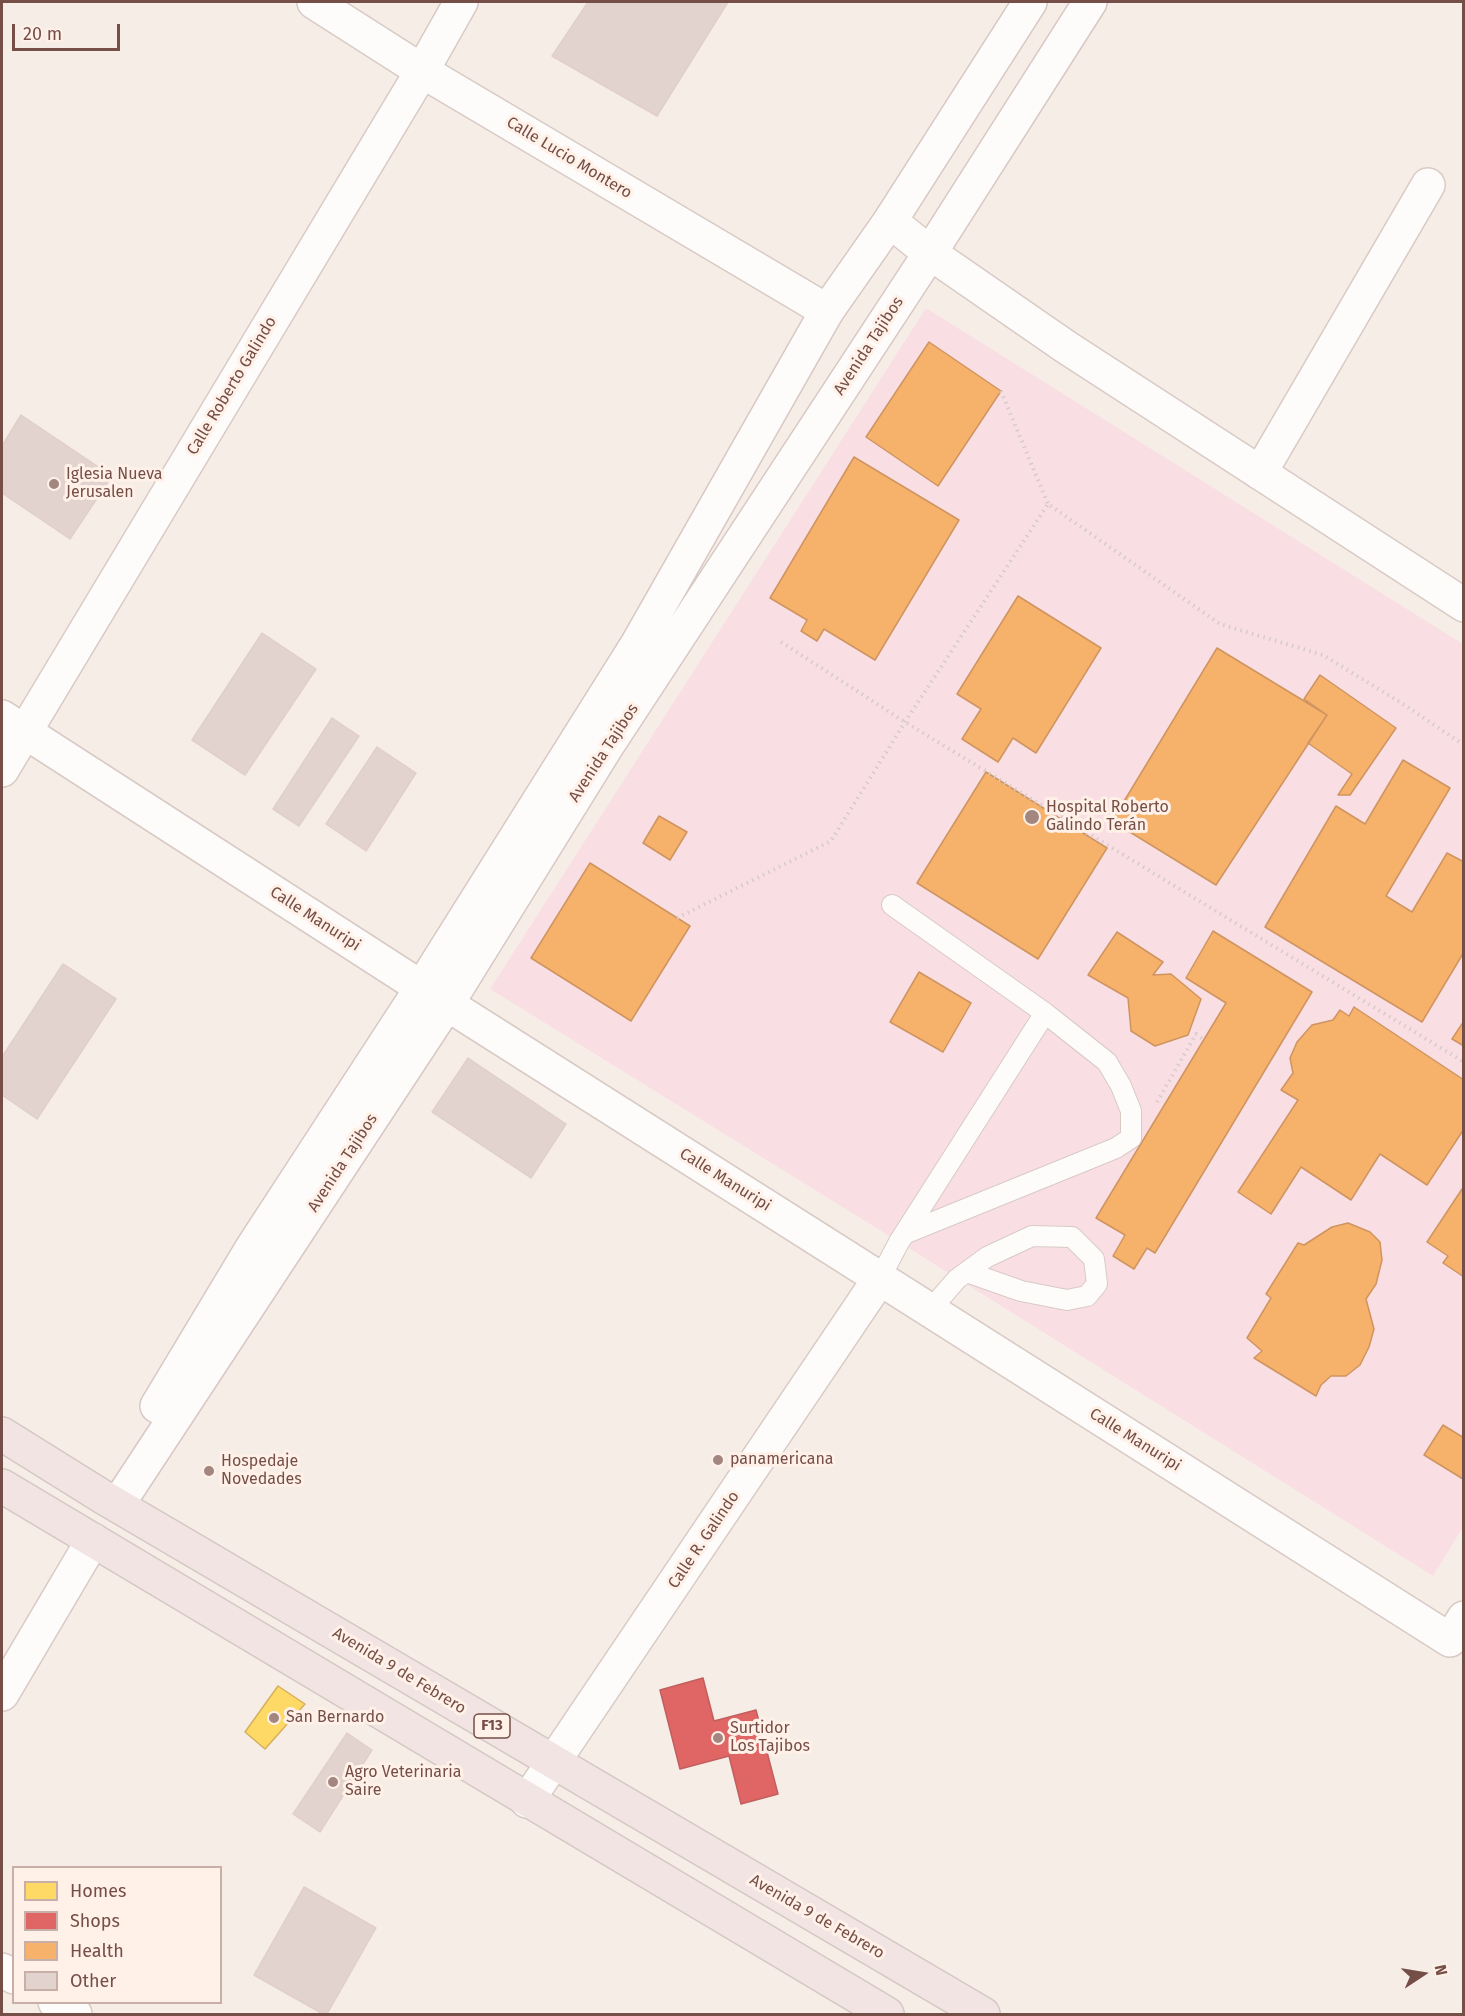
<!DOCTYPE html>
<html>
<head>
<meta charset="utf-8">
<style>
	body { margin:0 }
	#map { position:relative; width:1465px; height:2016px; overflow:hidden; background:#f7ede7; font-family:"Fira Sans",sans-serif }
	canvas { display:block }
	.frame { position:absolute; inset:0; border:3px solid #754e47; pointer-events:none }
	.legend { position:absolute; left:12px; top:1866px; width:210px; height:138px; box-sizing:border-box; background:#fff1e8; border:2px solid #c8b0a8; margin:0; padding:8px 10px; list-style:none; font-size:18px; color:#754e47 }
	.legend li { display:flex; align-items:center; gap:12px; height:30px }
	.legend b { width:30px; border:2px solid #c8b0a8 }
	.north { position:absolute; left:1393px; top:1944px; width:60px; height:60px; -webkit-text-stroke:4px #fff1e8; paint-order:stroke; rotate:78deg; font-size:16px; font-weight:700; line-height:24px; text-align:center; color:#754e47 }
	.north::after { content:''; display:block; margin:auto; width:21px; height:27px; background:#754e47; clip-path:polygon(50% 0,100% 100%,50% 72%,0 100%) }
	.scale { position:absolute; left:12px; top:24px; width:108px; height:27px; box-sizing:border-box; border:3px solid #754e47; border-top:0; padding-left:8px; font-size:18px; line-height:21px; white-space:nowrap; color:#754e47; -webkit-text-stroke:4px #fff1e8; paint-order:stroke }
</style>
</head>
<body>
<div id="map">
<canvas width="1465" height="2016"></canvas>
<div class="frame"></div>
<ul class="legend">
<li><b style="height:16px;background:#ffd966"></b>Homes</li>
<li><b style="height:16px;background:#e06666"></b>Shops</li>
<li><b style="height:16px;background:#f6b26b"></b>Health</li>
<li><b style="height:16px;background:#e3d3cf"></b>Other</li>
</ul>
<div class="north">N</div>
<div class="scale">20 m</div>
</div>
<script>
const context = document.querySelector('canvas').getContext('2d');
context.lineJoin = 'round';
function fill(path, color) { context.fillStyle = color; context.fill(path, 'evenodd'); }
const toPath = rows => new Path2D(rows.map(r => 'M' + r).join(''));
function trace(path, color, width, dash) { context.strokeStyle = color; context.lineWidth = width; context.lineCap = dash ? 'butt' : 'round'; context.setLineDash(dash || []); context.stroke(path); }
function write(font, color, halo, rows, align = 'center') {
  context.font = font + ' "Fira Sans",sans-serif'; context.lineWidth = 6; context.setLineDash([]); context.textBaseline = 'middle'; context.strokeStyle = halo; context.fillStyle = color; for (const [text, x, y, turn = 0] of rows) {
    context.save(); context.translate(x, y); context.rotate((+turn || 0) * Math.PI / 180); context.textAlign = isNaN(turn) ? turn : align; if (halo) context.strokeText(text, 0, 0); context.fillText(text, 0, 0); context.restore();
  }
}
fill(toPath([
	[926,308,1463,644,1463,1527,1433,1576,899,1242,490,989]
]), '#f9dfe4');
const homes = toPath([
	[278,1686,305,1704,265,1749,245,1732,278,1686]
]);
fill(homes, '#ffd966');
trace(homes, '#d6af5d', 1.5);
const shops = toPath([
	[703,1678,714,1721,756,1710,778,1794,741,1804,729,1756,680,1769,660,1690,703,1678]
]);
fill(shops, '#e06666');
trace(shops, '#c05f5d', 1.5);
const health = toPath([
	[929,342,1001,391,938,486,866,437,929,342],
	[854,457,959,520,875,660,824,629,817,641,801,631,807,620,770,598,854,457],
	[1018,596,1101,648,1036,753,1013,738,998,762,962,739,981,709,957,694,1018,596],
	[1217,648,1327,715,1216,885,1112,821,1217,648],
	[1320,675,1396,728,1350,795,1338,795,1352,774,1308,743,1327,715,1304,699,1320,675],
	[1403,760,1450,788,1386,896,1412,912,1447,853,1464,862,1464,952,1422,1022,1265,927,1336,806,1365,824,1403,760],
	[986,772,1107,848,1038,959,917,883,986,772],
	[659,816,687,832,670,860,643,843,659,816],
	[590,863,690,926,631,1021,531,958,590,863],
	[1213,931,1312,992,1155,1253,1147,1248,1134,1269,1113,1256,1125,1235,1096,1218,1226,1003,1186,978,1213,931],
	[1117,932,1163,962,1153,975,1171,974,1201,999,1188,1035,1155,1046,1131,1031,1128,998,1088,975,1117,932],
	[919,972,971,1003,943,1052,890,1022,919,972],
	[1354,1007,1464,1080,1464,1129,1427,1185,1380,1154,1351,1200,1301,1167,1271,1214,1238,1192,1298,1100,1281,1090,1293,1073,1290,1058,1297,1042,1312,1025,1333,1020,1340,1010,1349,1016,1354,1007],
	[1464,1021,1464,1046,1452,1039,1464,1021],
	[1464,1186,1464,1277,1443,1263,1448,1256,1427,1242,1464,1186],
	[1348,1223,1370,1232,1380,1242,1382,1260,1376,1284,1366,1299,1374,1329,1369,1347,1360,1365,1346,1376,1331,1376,1321,1385,1316,1396,1254,1358,1262,1351,1247,1338,1271,1298,1266,1294,1298,1243,1304,1245,1332,1227,1348,1223],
	[1443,1425,1464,1438,1463,1479,1424,1455,1443,1425]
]);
fill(health, '#f6b26b');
trace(health, '#cf9460', 1.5);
const building = toPath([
	[588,2,728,2,657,116,552,56,588,2],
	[21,415,112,476,70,539,2,493,2,446,21,415],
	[262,633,316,669,245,775,192,740,262,633],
	[332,718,359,736,299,826,273,809,332,718],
	[377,747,416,773,366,851,326,824,377,747],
	[63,964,116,999,37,1119,2,1095,2,1057,63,964],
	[468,1058,566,1124,531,1178,432,1112,468,1058],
	[347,1733,372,1750,320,1832,293,1814,347,1733],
	[304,1887,376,1928,327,2014,323,2014,254,1975,304,1887]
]);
fill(building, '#e3d3cf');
trace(building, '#e0cfc9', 1.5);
const lane = toPath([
	[904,1234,1116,1148,1131,1138,1131,1111,1121,1086,1107,1062,1045,1013],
	[880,1278,899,1242,1045,1013,892,905],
	[930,1310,957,1279,987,1257,1032,1236,1072,1237,1094,1259,1097,1284,1087,1296,1067,1300,1021,1291,967,1272]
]);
const street = toPath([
	[314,2,422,71,827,311],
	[890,221,930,253,1066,347,1464,605],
	[1260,473,1428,185],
	[2,717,447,1004,1450,1640,1464,1618],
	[2,770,422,71,461,2],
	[2,1694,93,1540],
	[527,1801,880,1278],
	[2,1970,14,1977],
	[55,2002,75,2014]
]);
const secondary = toPath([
	[157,1406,252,1248,422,987,638,643,827,311,890,221,1030,2],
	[118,1504,447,1004,605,749,930,253,1090,2]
]);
const highway = toPath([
	[2,1434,103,1497,983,2014],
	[2,1486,887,2014]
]);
trace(lane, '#d8cac5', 22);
trace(street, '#d8cac5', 36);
trace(secondary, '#d7c8c4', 36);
trace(highway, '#d5c8c4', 36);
trace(toPath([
	[1001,391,1048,504],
	[781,642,905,722,1464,1062],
	[677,918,831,841,905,722,1048,504,1220,624,1323,655,1403,704,1464,745],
	[1157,1102,1196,1034,1203,1039]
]), '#d7cbc9', 4, [1.5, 4.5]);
trace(lane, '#fefcfb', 20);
trace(street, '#fefcfb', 33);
trace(secondary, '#fefcfb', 33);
trace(highway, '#f1e4e3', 33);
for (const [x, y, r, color] of [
	[54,484,6,"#a2867f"],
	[1032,817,8,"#a2867f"],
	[718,1460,6,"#a2867f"],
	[209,1471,6,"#a2867f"],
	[274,1718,6,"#a2867f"],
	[718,1738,6,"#a2867f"],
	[333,1782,6,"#a2867f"]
]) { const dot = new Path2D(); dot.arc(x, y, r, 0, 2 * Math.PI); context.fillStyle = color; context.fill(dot); trace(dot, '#fff1e8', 2); }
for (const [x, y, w] of [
	[492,1726,36]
]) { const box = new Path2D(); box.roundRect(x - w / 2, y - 12, w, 24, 4.5); context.fillStyle = '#fff1e8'; context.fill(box); trace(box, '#754e47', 1.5); }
write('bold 15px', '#754e47', null, [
	["F13",492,1726]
]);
write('16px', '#754e47', '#fff1e8', [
	["Calle Lucio Montero",569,158,31],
	["Avenida Tajibos",869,346,-57],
	["Calle Roberto Galindo",232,386,-59],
	["Avenida Tajibos",604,753,-57],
	["Calle Manuripi",315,919,33],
	["Avenida Tajibos",343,1163,-57],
	["Calle Manuripi",725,1180,32],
	["Calle Manuripi",1135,1440,32],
	["Calle R. Galindo",704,1540,-56],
	["Avenida 9 de Febrero",399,1671,31],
	["Avenida 9 de Febrero",817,1917,30]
]);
write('16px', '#754e47', '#fff1e8', [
	["Iglesia Nueva",66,475],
	["Jerusalen",66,493],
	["Hospital Roberto",1046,808],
	["Galindo Terán",1046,826],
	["panamericana",730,1460],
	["Hospedaje",221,1462],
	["Novedades",221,1480],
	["San Bernardo",286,1718],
	["Surtidor",730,1729],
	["Los Tajibos",730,1747],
	["Agro Veterinaria",345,1773],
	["Saire",345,1791]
], 'left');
</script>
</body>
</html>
